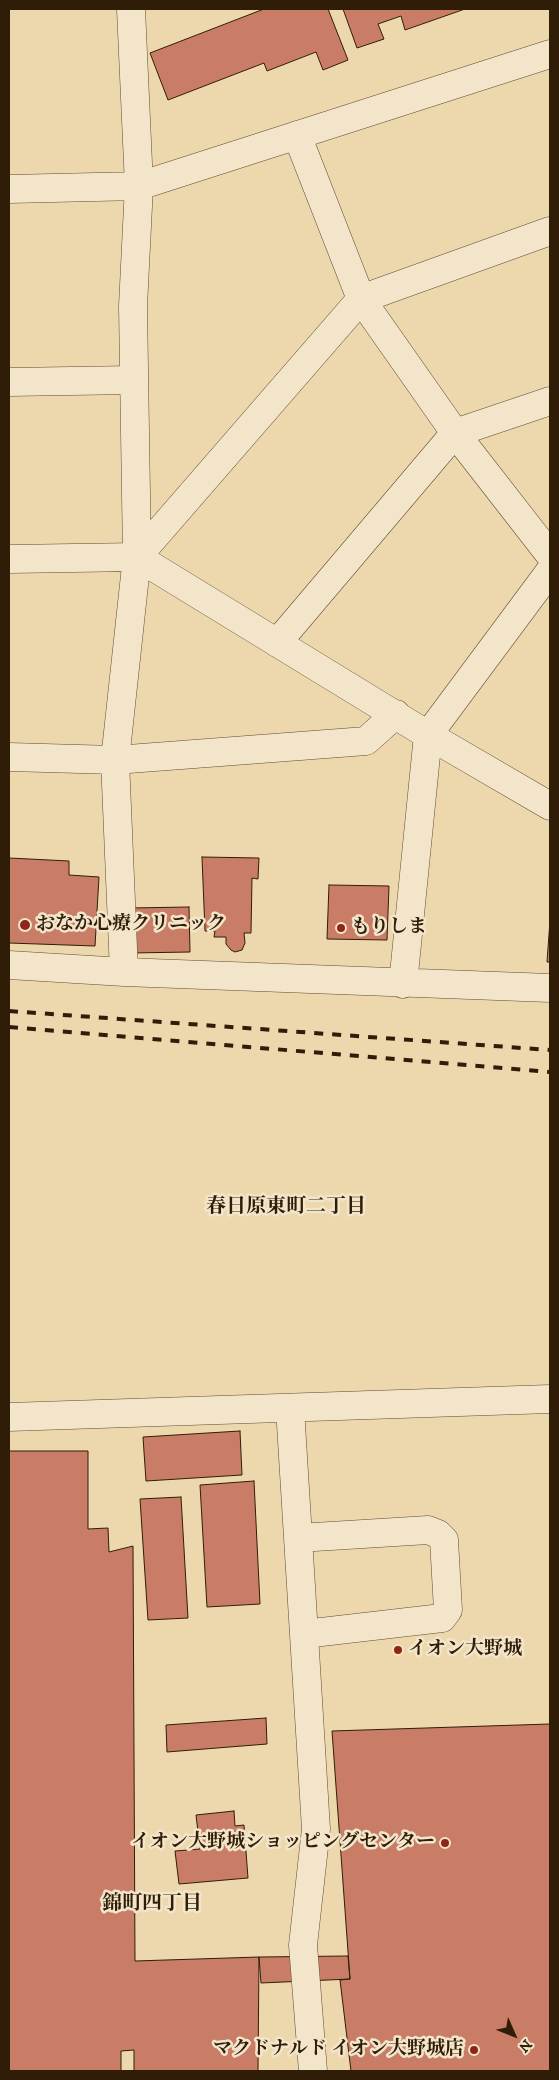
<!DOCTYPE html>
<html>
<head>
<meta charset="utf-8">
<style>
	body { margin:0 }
	#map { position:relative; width:559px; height:2080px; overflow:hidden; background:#edd7ad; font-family:"IM FELL DW Pica",serif }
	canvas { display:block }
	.frame { position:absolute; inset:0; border:10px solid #301d08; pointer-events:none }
	.north { position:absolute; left:489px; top:2010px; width:50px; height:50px; -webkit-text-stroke:4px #f3e5ca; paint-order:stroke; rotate:134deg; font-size:14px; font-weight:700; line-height:20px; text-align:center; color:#301d08 }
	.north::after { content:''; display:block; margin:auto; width:18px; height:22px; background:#301d08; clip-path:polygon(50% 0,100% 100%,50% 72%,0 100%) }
</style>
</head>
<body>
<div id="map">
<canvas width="559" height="2080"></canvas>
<div class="frame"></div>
<div class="north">N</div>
</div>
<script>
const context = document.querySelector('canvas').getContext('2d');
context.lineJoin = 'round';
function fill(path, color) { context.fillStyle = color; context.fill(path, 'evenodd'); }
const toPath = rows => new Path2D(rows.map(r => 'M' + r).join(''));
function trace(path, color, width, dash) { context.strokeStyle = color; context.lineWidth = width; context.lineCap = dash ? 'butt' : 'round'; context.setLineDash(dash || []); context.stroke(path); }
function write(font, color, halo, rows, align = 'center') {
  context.font = font + ' "IM FELL DW Pica","Noto Serif JP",serif'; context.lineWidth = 5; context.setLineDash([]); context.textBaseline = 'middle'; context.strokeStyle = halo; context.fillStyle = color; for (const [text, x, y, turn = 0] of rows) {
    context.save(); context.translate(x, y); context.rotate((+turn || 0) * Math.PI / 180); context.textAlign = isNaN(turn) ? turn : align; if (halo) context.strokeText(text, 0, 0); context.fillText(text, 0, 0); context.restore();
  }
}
const building = toPath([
	[264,9,328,9,348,60,323,70,316,52,267,71,264,63,168,100,150,53,264,9],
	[343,9,465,9,405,30,401,16,378,24,384,39,357,48,343,9],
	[202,857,259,858,258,879,252,878,251,933,244,933,245,943,242,950,235,952,231,950,226,944,226,937,214,937,215,931,205,931,202,857],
	[9,858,69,861,69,875,99,877,95,946,9,943,9,858],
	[329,885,389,886,387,940,327,939,329,885],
	[189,907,190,952,131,953,130,908,189,907],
	[550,921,550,962,547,962,550,921],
	[240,1431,242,1475,146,1481,143,1437,240,1431],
	[9,1451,88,1451,88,1529,108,1528,109,1552,133,1546,135,1961,259,1957,258,2071,134,2071,134,2050,121,2051,121,2071,9,2071,9,1451],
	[254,1481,260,1604,207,1607,200,1485,254,1481],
	[181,1497,188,1618,148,1620,140,1499,181,1497],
	[266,1718,267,1744,167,1752,166,1725,266,1718],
	[550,1724,550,2071,351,2071,340,1980,350,1979,332,1731,550,1724],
	[234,1811,235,1826,244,1825,248,1878,179,1884,175,1851,200,1849,196,1815,234,1811],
	[348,1956,350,1979,261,1983,259,1957,348,1956]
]);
fill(building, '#c97d67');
trace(building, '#301d08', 1);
const minor = toPath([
	[131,9,139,186,133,306,137,557,428,735,550,806],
	[297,135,361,299,455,433,550,555],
	[9,189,139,186,550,54],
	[9,382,133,380],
	[9,559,137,557],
	[277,643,455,433,550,401],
	[9,757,115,760,366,741,396,714],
	[9,965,124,972,550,988],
	[124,972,115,760,137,557,361,299,550,231],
	[403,984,428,735,550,571],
	[290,1408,316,1829,303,1945,313,2071],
	[9,1417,550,1399],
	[298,1538,428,1530,438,1534,444,1540,448,1610,442,1618,304,1634]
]);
trace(minor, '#5f4c31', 29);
trace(minor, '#f3e5ca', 28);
trace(toPath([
	[9,1011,550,1050],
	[9,1027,550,1072]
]), '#301d08', 4, [9, 9]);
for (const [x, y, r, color] of [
	[25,925,6,"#8f2418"],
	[341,928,5,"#8f2418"],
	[398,1650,5,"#8f2418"],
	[445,1843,5,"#8f2418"],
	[474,2050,5,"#8f2418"]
]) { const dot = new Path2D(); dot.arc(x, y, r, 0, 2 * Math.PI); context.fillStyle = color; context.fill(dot); trace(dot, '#f3e5ca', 2); }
write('bold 19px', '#301d08', '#f3e5ca', [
	["おなか心療クリニック",36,925],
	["もりしま",351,928],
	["イオン大野城",408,1650],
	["イオン大野城ショッピングセンター",435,1843,"right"],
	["マクドナルド イオン大野城店",464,2050,"right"]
], 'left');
write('bold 20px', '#301d08', '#f3e5ca', [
	["春日原東町二丁目",286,1208],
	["錦町四丁目",152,1905]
]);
</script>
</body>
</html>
